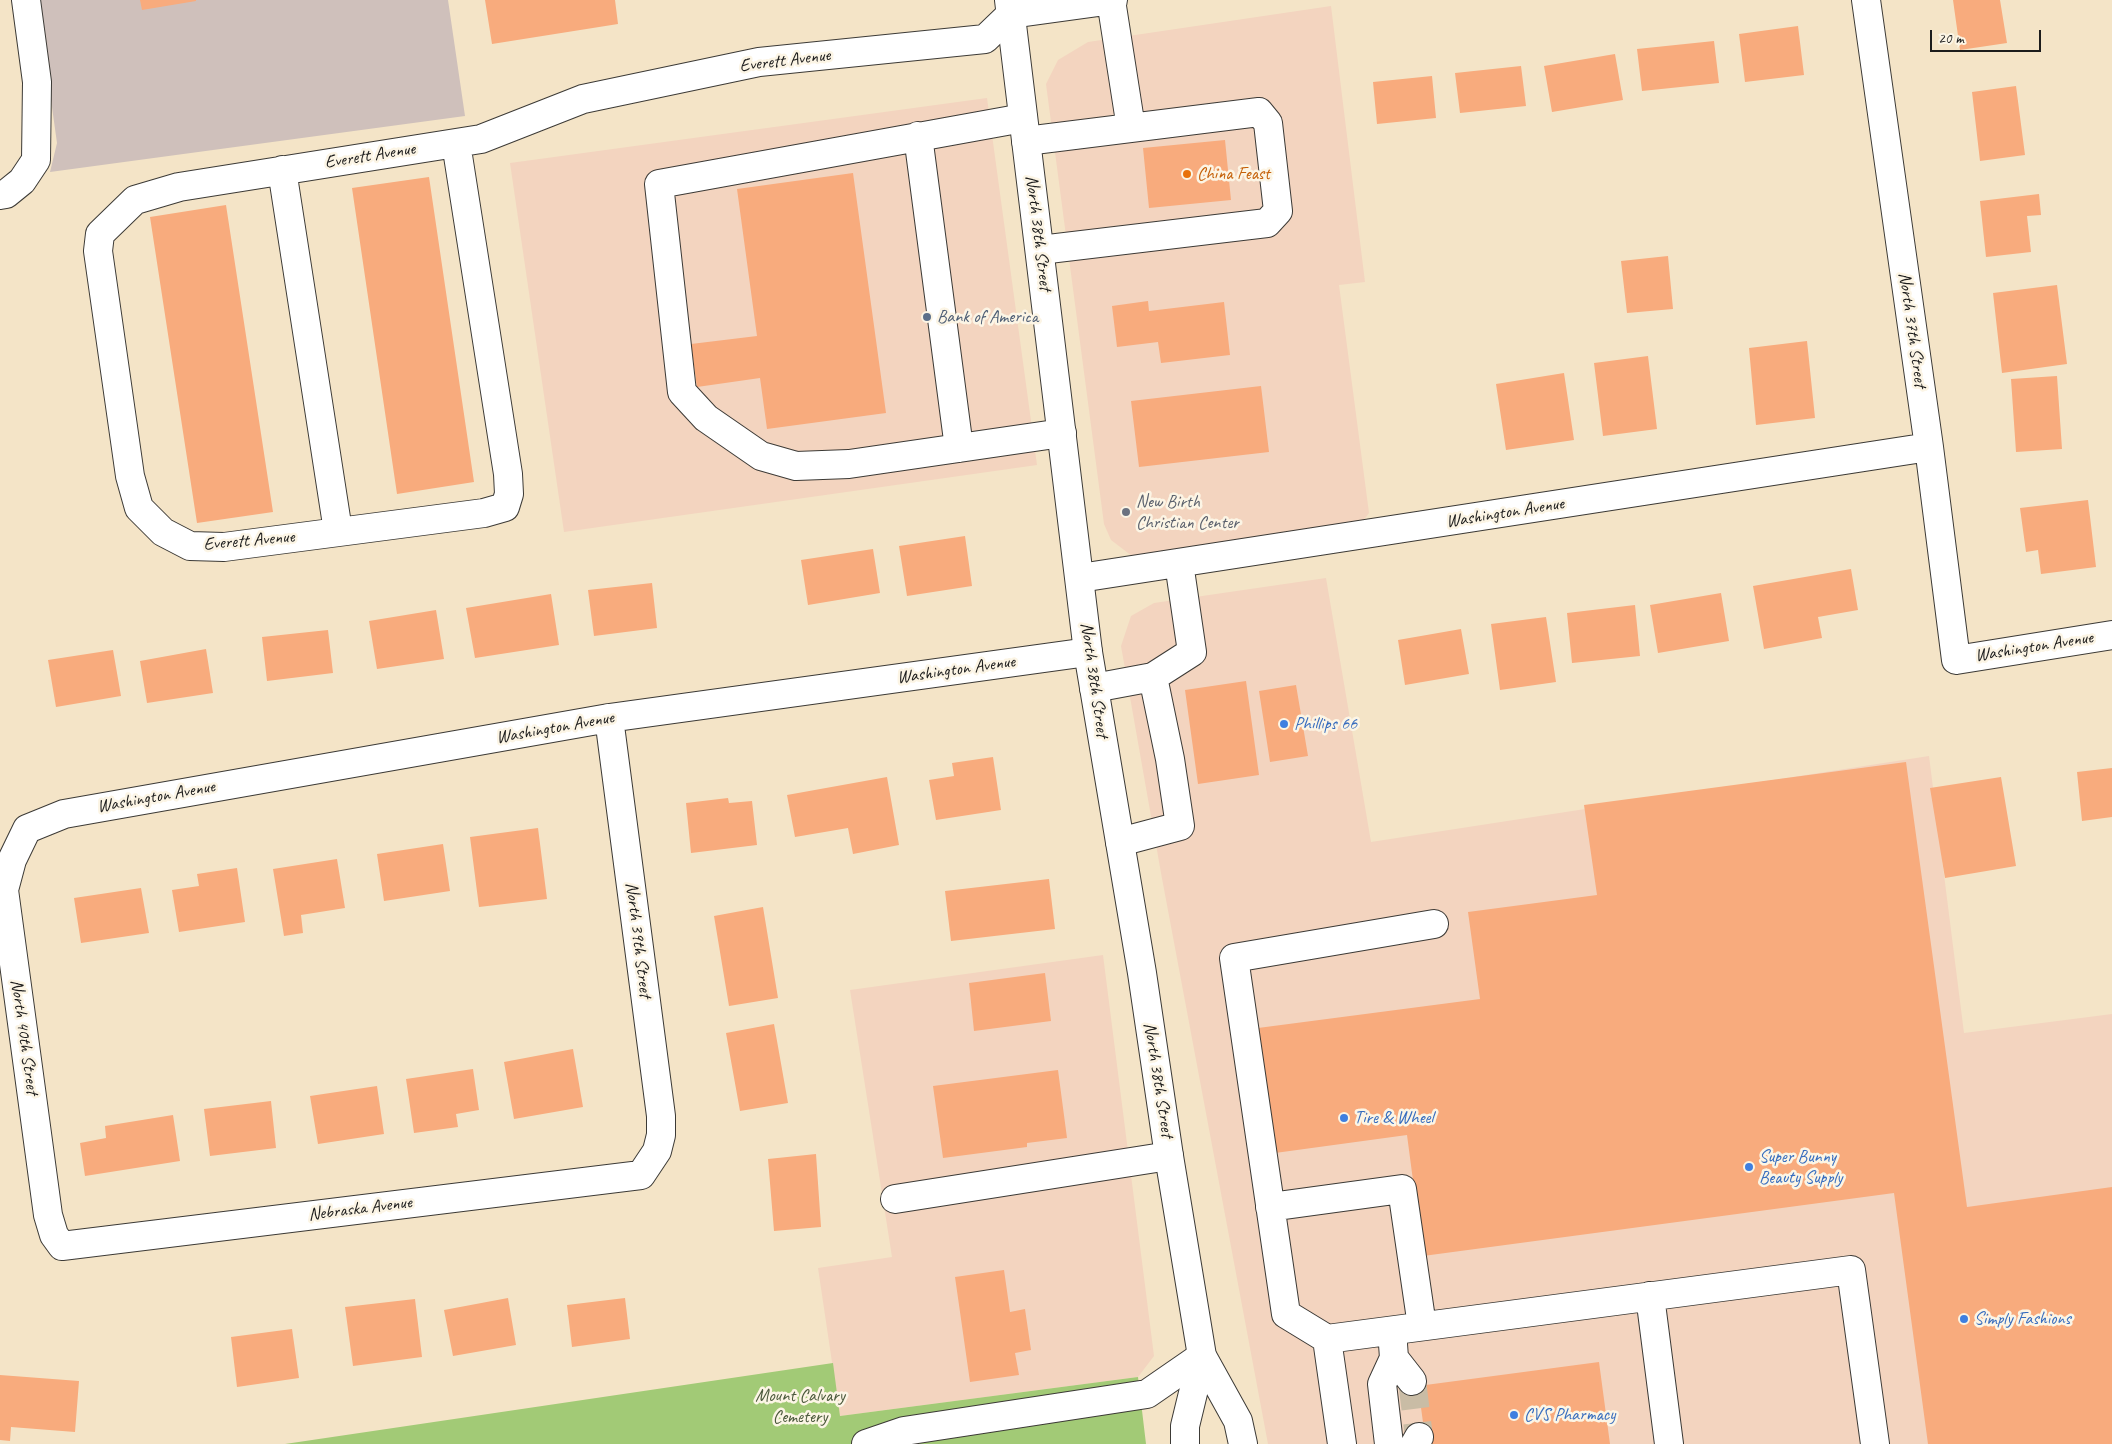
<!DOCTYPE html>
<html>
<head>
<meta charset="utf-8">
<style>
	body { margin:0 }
	#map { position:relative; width:2112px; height:1444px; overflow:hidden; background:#f4e4c7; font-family:Caveat,sans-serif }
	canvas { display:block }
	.scale { position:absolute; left:1930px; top:30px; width:111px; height:22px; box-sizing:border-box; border:2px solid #1c1c1c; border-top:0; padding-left:6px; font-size:15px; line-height:18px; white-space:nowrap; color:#1c1c1c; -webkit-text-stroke:4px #fcf5e5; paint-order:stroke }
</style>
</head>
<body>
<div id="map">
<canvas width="2112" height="1444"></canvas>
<div class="scale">20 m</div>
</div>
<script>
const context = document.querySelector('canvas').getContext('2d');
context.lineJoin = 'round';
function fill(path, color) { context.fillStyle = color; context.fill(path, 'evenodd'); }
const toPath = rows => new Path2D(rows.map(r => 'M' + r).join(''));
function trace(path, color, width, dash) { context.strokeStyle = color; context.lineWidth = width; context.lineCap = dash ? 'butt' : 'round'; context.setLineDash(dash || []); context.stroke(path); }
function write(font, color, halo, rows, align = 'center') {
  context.font = font + ' Caveat,sans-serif'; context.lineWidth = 5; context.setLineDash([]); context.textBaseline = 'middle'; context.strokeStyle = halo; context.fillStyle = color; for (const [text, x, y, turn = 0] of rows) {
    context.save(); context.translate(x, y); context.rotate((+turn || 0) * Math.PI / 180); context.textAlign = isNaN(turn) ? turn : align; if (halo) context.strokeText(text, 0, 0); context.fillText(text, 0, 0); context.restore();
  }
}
fill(toPath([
	[1331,6,1365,282,1339,285,1369,513,1363,521,1132,556,1111,540,1104,524,1046,84,1058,60,1088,42],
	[987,98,1037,465,564,532,510,163],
	[1326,578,1371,842,1929,756,1964,1033,2112,1014,2112,1444,1268,1444,1161,873,1121,646,1131,616,1154,603],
	[1103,955,1154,1356,1138,1377,840,1416,818,1268,892,1257,850,990]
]), '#f3d4bf');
fill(toPath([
	[37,0,448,0,465,116,50,172,57,143]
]), '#cfc0bb');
fill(toPath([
	[833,1363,840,1416,1138,1377,1146,1444,285,1444]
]), '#a2ca76');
fill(toPath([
	[140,0,196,0,196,1,142,10],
	[485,0,615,0,618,24,492,44],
	[1953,0,2000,0,2007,43,1960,50],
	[1798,26,1804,75,1745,82,1739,34],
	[1714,41,1719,83,1642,91,1637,49],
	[1615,54,1623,100,1552,112,1544,66],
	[1521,66,1526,106,1460,113,1455,73],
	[1432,76,1436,118,1377,124,1373,82],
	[2016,86,2025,155,1980,161,1972,92],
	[1225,140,1231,200,1149,208,1143,148],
	[853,173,886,413,767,429,760,378,697,387,691,344,757,336,737,189],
	[429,177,474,482,397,494,352,188],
	[2039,194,2041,215,2027,216,2031,252,1986,257,1980,201],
	[226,205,273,512,197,523,150,217],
	[1668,256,1673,309,1627,313,1621,261],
	[2057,285,2067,364,2002,373,1993,293],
	[1148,301,1149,311,1224,302,1230,355,1161,363,1158,342,1117,347,1112,306],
	[1807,341,1815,418,1756,425,1749,348],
	[1648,356,1657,429,1603,436,1594,363],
	[1564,373,1574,440,1506,450,1496,384],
	[2057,376,2062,449,2016,452,2011,379],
	[1261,386,1269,452,1139,467,1131,401],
	[2088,500,2096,567,2041,574,2038,550,2026,552,2020,508],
	[965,536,972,586,907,596,899,546],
	[873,549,880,593,808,605,801,560],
	[1851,569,1858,610,1818,617,1822,638,1764,649,1753,586],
	[652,583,657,628,594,636,588,590],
	[1721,593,1729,641,1658,653,1650,605],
	[551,594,559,645,475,658,466,608],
	[1635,605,1640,656,1572,663,1567,613],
	[436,610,444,659,377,669,369,621],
	[1546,617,1556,682,1500,690,1491,624],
	[1461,629,1469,674,1405,685,1398,640],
	[328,630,333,673,267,681,262,637],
	[206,649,213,693,147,703,140,661],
	[113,650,121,696,56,707,48,660],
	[1246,681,1259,775,1198,784,1185,690],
	[1296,685,1308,756,1270,762,1259,691],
	[993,757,1001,810,936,820,929,780,954,776,952,763],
	[1906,762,1967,1207,2112,1187,2112,1444,1928,1444,1894,1193,1423,1256,1407,1135,1275,1153,1258,1028,1480,999,1468,912,1597,895,1584,805],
	[2112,768,2112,817,2082,821,2077,772],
	[887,777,899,845,853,854,848,828,795,837,787,795],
	[2001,777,2016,866,1945,878,1930,788],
	[728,798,729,803,752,801,757,845,691,853,686,803],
	[538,828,547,899,479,907,470,837],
	[443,844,450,891,384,901,377,854],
	[337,859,345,908,301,915,303,933,284,936,273,869],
	[237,868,245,922,179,932,172,890,199,886,197,874],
	[1049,879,1055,929,951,941,945,891],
	[141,888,149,933,81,943,74,898],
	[763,907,778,998,729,1006,714,916],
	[1045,973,1051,1021,974,1031,969,983],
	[774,1024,788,1103,740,1111,726,1033],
	[573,1049,583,1107,514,1119,504,1062],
	[473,1069,479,1110,456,1114,458,1127,414,1133,406,1079],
	[1058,1070,1067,1138,1027,1143,1027,1147,943,1158,933,1086],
	[377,1086,384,1134,318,1144,310,1096],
	[271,1101,276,1148,210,1156,204,1109],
	[173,1115,180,1161,85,1176,80,1143,106,1138,105,1126],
	[816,1154,821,1227,774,1231,768,1159],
	[1004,1270,1010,1312,1025,1309,1031,1350,1015,1353,1019,1375,970,1382,955,1277],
	[508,1298,516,1345,453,1356,444,1310],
	[625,1298,630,1339,572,1347,567,1305],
	[415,1299,422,1357,353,1366,345,1307],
	[292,1329,299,1378,237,1387,231,1337],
	[1599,1362,1610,1444,1426,1444,1418,1386],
	[0,1375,79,1381,75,1432,11,1427,10,1441,0,1440]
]), '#f8ab7d');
trace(toPath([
	[1412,1381,1419,1437]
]), '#c9bca5', 28, [28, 14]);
const minor = toPath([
	[1111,0,1131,128],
	[1866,0,1929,447,1956,660,2112,635],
	[1023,118,659,184,682,392,706,418,761,456,796,466,849,464,1062,433],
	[918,136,959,448],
	[1026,141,1259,112,1268,123,1278,211,1267,223,1040,250],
	[456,143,508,474,509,494,505,507,484,513,224,547,190,546,163,532,139,508,130,476,98,251,100,234,135,200,179,187,481,139,583,99,759,62,985,39,1011,14,1113,0],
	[282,170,338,531],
	[0,195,6,194,22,181,36,160,37,82,26,0],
	[1080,578,1929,447],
	[1094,688,1153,677,1192,652,1179,563],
	[609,718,661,1116,661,1135,657,1151,641,1175,62,1246,54,1235,48,1215,4,890,12,860,27,829,64,814,609,718,1088,652],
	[1120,842,1180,826,1170,759,1153,677],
	[1434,924,1234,958,1286,1314,1327,1339,1851,1270,1875,1444],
	[895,1199,1169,1156],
	[1270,1207,1402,1189,1422,1326],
	[1650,1296,1669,1444],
	[1327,1339,1342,1444],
	[1393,1344,1394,1358,1412,1381],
	[866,1444,904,1431,1147,1394,1202,1356],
	[1389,1444,1382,1384,1394,1358],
	[1415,1444,1419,1437]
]);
const major = toPath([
	[1009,0,1088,652,1142,973,1169,1156,1202,1356,1238,1421,1243,1444],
	[1185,1444,1185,1426,1202,1356]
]);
trace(minor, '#3c3a36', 30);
trace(major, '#3c3a36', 30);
trace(minor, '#fff', 28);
trace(major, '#fff', 28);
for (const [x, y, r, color] of [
	[1187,174,5,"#e8710a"],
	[927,317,5,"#5c6f8a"],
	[1126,512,5,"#6b7280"],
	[1284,724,5,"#3f7fe0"],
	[1344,1118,5,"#3f7fe0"],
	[1749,1167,5,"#3f7fe0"],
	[1964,1319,5,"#3f7fe0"],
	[1514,1415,5,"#3f7fe0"]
]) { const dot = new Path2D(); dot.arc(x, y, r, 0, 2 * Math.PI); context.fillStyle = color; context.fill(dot); trace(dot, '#fcf5e5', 2); }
write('18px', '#1c1c1c', '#fcf5e5', [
	["Everett Avenue",785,61,-7],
	["Everett Avenue",370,156,-9],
	["North 38th Street",1038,233,83],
	["North 37th Street",1912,330,82],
	["Washington Avenue",1505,513,-9],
	["Everett Avenue",249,541,-5],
	["Washington Avenue",2034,647,-9],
	["Washington Avenue",956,670,-8],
	["North 38th Street",1094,680,82],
	["Washington Avenue",555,728,-10],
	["Washington Avenue",156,797,-10],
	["North 39th Street",638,940,83],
	["North 40th Street",24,1037,82],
	["North 38th Street",1158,1080,81],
	["Nebraska Avenue",360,1209,-7]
]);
write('18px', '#c56008', '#fcf5e5', [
	["China Feast",1197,174]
], 'left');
write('18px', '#4e5e75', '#fcf5e5', [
	["Bank of America",937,317]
], 'left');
write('18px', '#5b616d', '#fcf5e5', [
	["New Birth",1136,502],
	["Christian Center",1136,523]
], 'left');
write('18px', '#366cbe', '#fcf5e5', [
	["Phillips 66",1294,724],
	["Tire & Wheel",1354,1118],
	["Super Bunny",1759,1157],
	["Beauty Supply",1759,1178],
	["Simply Fashions",1974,1319],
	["CVS Pharmacy",1524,1415]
], 'left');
write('18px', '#4b593c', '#fcf5e5', [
	["Mount Calvary",800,1396],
	["Cemetery",800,1417]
]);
</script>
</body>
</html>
